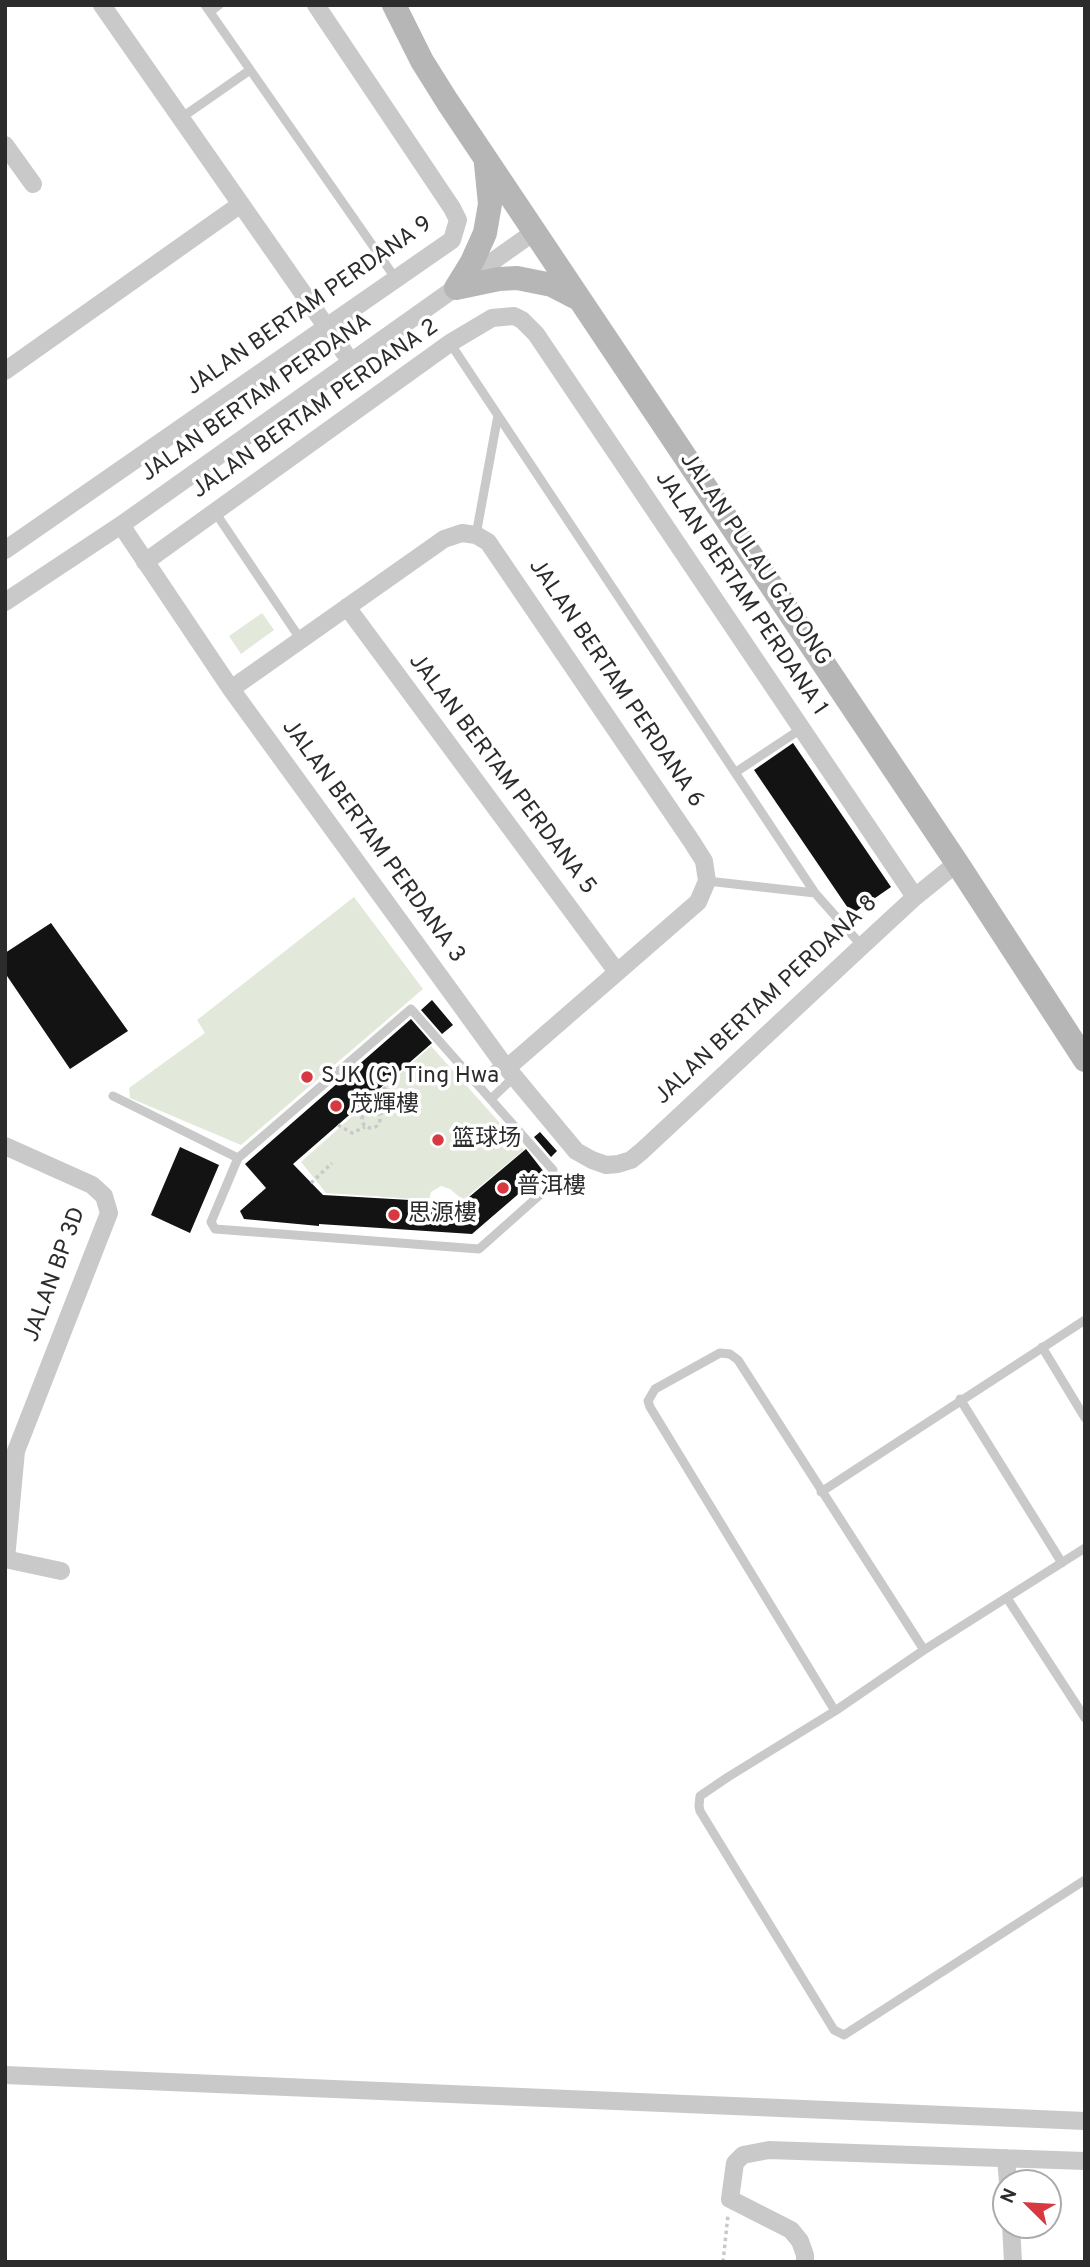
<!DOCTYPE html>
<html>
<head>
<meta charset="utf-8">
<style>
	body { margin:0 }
	#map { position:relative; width:1090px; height:2267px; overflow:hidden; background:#fff; font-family:Overpass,sans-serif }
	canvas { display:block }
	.frame { position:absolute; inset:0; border:7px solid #2c2c2c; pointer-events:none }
	.north { position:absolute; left:992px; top:2169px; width:70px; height:70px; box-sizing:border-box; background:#fff; border:2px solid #ababab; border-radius:50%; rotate:294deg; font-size:19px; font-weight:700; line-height:28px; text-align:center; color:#2c2c2c }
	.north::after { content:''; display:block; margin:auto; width:24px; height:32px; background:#d83940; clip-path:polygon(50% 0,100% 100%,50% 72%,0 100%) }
</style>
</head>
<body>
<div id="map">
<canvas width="1090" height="2267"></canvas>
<div class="frame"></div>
<div class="north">N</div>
</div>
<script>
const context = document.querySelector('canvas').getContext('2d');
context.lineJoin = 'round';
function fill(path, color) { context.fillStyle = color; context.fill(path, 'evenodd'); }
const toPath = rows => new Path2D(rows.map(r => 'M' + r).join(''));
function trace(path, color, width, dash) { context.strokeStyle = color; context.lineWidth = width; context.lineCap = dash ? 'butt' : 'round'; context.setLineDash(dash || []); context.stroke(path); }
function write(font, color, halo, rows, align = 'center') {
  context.font = font + ' Overpass,"Noto Sans SC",sans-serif'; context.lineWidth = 7; context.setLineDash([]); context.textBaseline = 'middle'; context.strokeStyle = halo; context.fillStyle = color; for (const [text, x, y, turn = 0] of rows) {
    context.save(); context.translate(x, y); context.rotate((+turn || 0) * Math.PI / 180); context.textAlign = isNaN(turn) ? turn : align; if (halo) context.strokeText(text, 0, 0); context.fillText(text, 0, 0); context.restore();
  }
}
fill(toPath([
	[262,613,274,630,241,654,229,636],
	[354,897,423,989,241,1145,130,1098,129,1088,205,1033,197,1020],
	[431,1046,524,1150,463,1200,450,1189,441,1186,431,1192,429,1200,326,1193,301,1162]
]), '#e2e9da');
fill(toPath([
	[793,743,891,887,852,914,754,770],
	[51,923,128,1031,70,1069,5,973,5,953],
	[432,1000,453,1025,442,1034,421,1010],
	[411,1019,432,1043,293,1164,323,1195,462,1203,526,1149,544,1172,472,1234,319,1224,319,1226,244,1219,240,1211,266,1188,245,1164],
	[540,1132,557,1151,551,1157,534,1137],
	[180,1147,219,1165,190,1233,151,1215]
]), '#131313');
trace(toPath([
	'362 1119a9 9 0 1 1 18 0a9 9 0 1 1-18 0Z',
	[380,1115,388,1101,388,1094,383,1086],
	[338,1125,352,1133,365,1127],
	[311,1183,332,1163],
	[723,2262,728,2215]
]), '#c9c9c9', 3.5, [3.5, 3.5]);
trace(toPath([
	[205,5,396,279],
	[210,12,219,5],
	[181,118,250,70],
	[450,343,815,893,862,946],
	[215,512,301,640],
	[476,535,498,415],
	[736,772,801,729],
	[707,881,815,893],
	[411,1009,553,1170,551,1185,479,1249,215,1229,211,1222,238,1158,411,1009],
	[478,1084,502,1062],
	[113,1096,238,1158],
	[491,1099,514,1077],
	[1042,1347,1085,1418],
	[960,1399,1062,1563],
	[821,1492,1085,1320],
	[1085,1548,924,1650,835,1711,728,1777,700,1796,699,1806,700,1811,834,2030,844,2035,1085,1880],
	[1007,1598,1085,1718],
	[835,1711,650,1407,648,1401,655,1389,720,1353,730,1354,738,1360,924,1650]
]), '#c9c9c9', 9);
trace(toPath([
	[102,5,351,362],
	[5,145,33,184],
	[5,371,241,204],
	[121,525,231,689,502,1062,576,1151,592,1160,606,1165,618,1164,631,1160,642,1151,862,946,915,897,957,863],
	[5,550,452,240,458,220,452,208,316,5],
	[145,562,450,343,492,318,514,316,522,320,536,334,915,897],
	[5,602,121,525,534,232],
	[347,607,617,972],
	[231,689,444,539,462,533,476,535,488,542,692,842,704,861,707,881,698,902,507,1068],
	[5,1146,92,1185,104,1196,109,1213,16,1451,6,1559],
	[5,1559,61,1571],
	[5,2075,1085,2121],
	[1006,2158,1008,2183],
	[1011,2225,1013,2262],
	[805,2262,805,2255,800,2241,791,2230,730,2199,735,2163,743,2155,769,2150,1085,2161]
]), '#c9c9c9', 18);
trace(toPath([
	[394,5,422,61,447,101,957,863,1085,1060],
	[456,288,472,262,485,233,490,204,486,164],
	[456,288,499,279,517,278,552,285,579,299]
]), '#b6b6b6', 24);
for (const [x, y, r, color] of [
	[307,1077,7,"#d83940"],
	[336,1106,7,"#d83940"],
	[438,1140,7,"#d83940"],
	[503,1188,7,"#d83940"],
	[394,1215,7,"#d83940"]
]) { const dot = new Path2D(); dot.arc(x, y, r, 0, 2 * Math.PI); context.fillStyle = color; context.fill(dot); trace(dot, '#fff', 2.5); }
write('23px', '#2c2c2c', '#fff', [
	["JALAN BERTAM PERDANA 9",310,307,-35],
	["JALAN BERTAM PERDANA",257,399,-35],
	["JALAN BERTAM PERDANA 2",316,410,-35],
	["JALAN PULAU GADONG",754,560,56],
	["JALAN BERTAM PERDANA 1",740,594,56],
	["JALAN BERTAM PERDANA 6",615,684,56],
	["JALAN BERTAM PERDANA 5",501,775,53],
	["JALAN BERTAM PERDANA 3",372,842,54],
	["JALAN BERTAM PERDANA 8",767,1001,-43],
	["JALAN BP 3D",56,1275,-70]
]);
write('23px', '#2c2c2c', '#fff', [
	["SJK (C) Ting Hwa",321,1077],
	["茂輝樓",350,1106],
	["篮球场",452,1140],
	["普洱樓",517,1188],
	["思源樓",408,1215]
], 'left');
</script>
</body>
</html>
